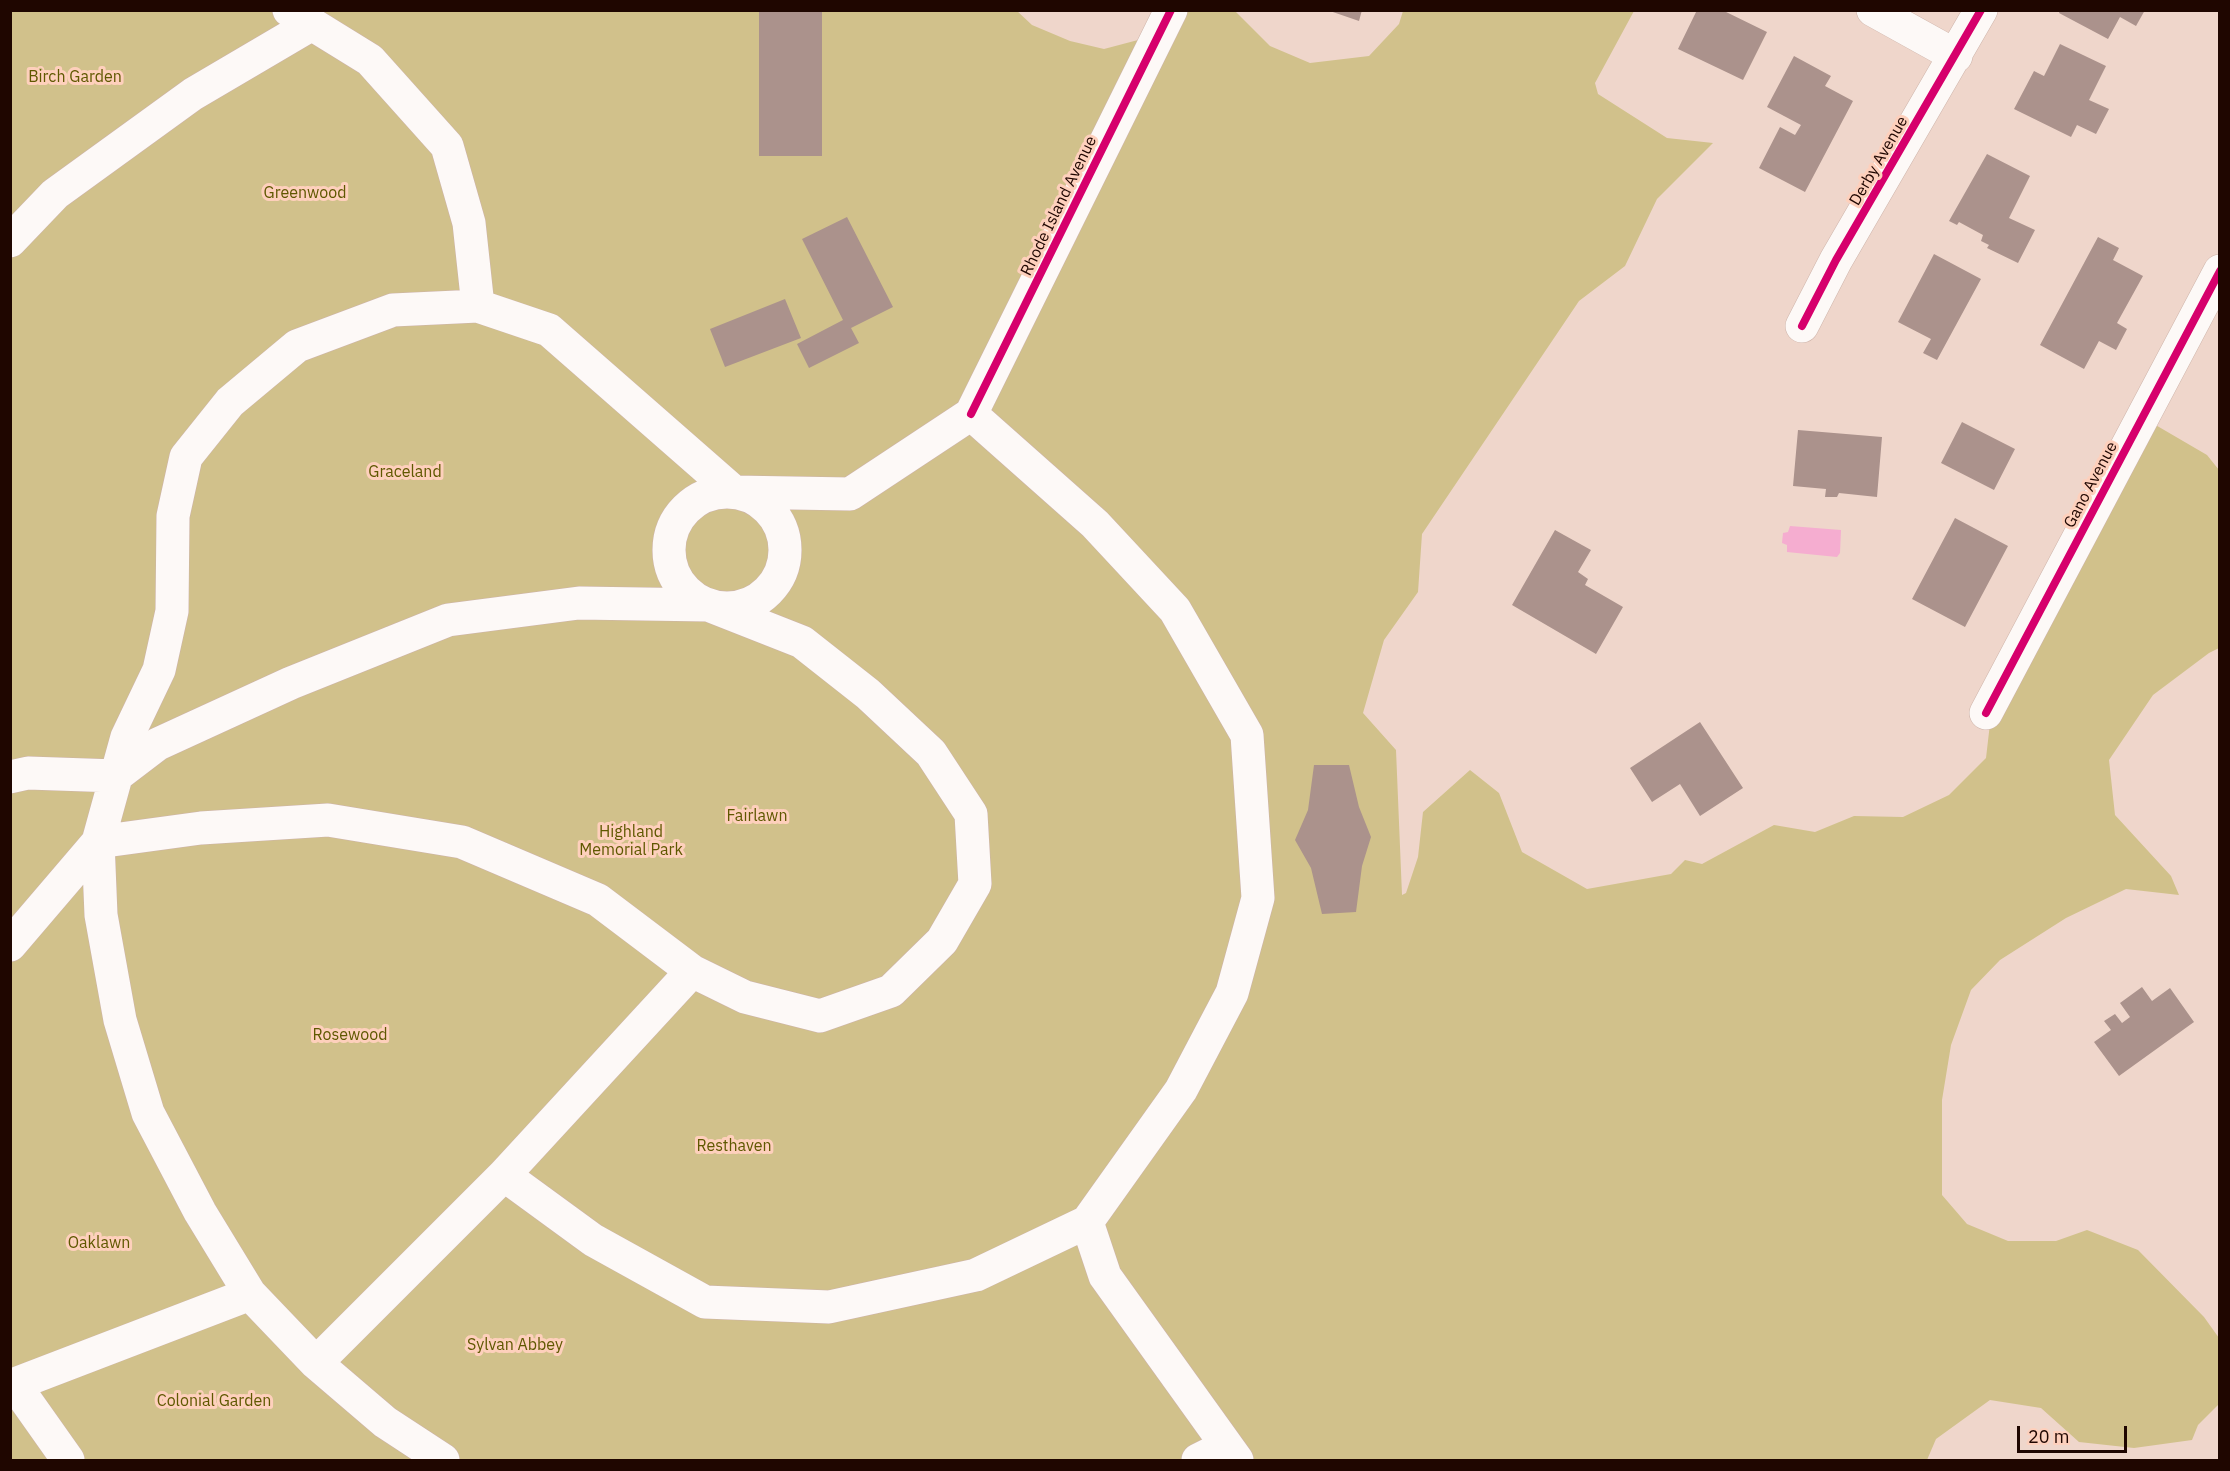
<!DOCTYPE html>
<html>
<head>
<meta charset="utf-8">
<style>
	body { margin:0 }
	#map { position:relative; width:2230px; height:1471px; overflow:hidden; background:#efd6cb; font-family:"IBM Plex Sans",sans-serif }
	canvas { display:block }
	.frame { position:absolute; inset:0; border:12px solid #1f0600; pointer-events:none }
	.scale { position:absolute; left:2017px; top:1426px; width:110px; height:27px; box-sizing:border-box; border:3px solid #1f0600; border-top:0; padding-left:8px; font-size:18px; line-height:21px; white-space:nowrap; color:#1f0600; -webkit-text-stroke:4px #fed0bc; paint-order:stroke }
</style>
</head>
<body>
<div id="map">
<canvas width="2230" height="1471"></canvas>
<div class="frame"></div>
<div class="scale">20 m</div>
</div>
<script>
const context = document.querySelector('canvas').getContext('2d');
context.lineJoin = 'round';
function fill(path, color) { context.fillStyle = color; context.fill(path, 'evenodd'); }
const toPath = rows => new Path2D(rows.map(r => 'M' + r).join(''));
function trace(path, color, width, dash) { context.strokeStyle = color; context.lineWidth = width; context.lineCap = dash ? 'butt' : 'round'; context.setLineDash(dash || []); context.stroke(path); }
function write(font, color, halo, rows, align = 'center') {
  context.font = font + ' "IBM Plex Sans",sans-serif'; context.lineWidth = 6; context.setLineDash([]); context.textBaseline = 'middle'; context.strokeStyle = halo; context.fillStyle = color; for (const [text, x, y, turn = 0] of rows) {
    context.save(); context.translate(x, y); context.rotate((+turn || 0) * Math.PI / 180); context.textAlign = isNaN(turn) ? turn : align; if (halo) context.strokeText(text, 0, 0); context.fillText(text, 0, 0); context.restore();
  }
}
fill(toPath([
	[1016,10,1032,25,1070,41,1104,49,1138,40,1165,11,1234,10,1270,46,1310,63,1369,56,1399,24,1403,11,1634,11,1595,83,1598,94,1667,138,1713,143,1657,199,1625,266,1579,301,1422,534,1418,592,1384,640,1363,713,1396,750,1402,895,1406,893,1418,857,1423,812,1470,770,1499,793,1522,852,1587,889,1671,874,1685,860,1702,864,1774,825,1815,832,1854,816,1903,817,1949,795,1986,758,1991,715,2147,420,2207,455,2219,470,2219,648,2209,653,2153,695,2109,760,2115,815,2171,876,2179,895,2126,889,2066,918,2000,960,1971,990,1951,1045,1942,1100,1942,1195,1967,1224,2008,1241,2056,1241,2087,1230,2138,1250,2204,1317,2219,1338,2219,1404,2198,1425,2192,1440,2134,1448,2079,1442,2041,1408,1990,1400,1936,1439,1927,1460,11,1460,10,11]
]), '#d1c18b');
fill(toPath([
	[1790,526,1841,530,1840,553,1837,557,1787,552,1787,545,1782,543,1783,533,1788,532]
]), '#f5add0');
fill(toPath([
	[759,10,822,10,822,156,759,156],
	[1327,10,1362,10,1359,21],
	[1697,10,1722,10,1767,32,1743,80,1678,49],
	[2060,10,2145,10,2136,26,2120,17,2108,39,2059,13],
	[2060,44,2106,66,2089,100,2109,109,2096,134,2077,125,2071,137,2014,109,2034,71,2044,76],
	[1794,56,1831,76,1825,86,1853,101,1805,192,1759,168,1780,127,1795,135,1801,125,1767,107],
	[1987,154,2030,176,2009,218,2035,230,2018,263,1987,248,1989,245,1981,241,1983,235,1959,222,1957,225,1949,221],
	[847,217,893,307,851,328,859,343,809,368,797,344,843,320,802,239],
	[2098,237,2119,248,2113,260,2143,276,2117,323,2127,329,2116,350,2099,341,2084,369,2040,345],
	[1934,254,1981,279,1937,360,1923,353,1931,339,1898,322],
	[785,299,801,338,725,367,710,329],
	[1962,422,2015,449,1994,490,1941,463],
	[1798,430,1882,437,1877,497,1839,493,1837,497,1825,497,1826,489,1793,486],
	[1955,518,2008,546,1965,627,1912,599],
	[1555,530,1591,550,1578,572,1588,579,1585,585,1623,607,1596,654,1512,605],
	[1700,722,1743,788,1700,816,1680,784,1652,802,1630,768],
	[1314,765,1349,765,1359,807,1371,837,1362,866,1356,912,1322,914,1311,868,1295,840,1308,810],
	[2142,987,2152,1001,2170,988,2194,1022,2119,1076,2094,1042,2111,1030,2104,1021,2115,1014,2122,1023,2130,1017,2120,1003]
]), '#ab928c');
const minor = toPath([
	[289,10,370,60,447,146,469,223,478,306],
	[1873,10,1956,56],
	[10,241,55,194,193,94,312,24],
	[1802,326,1836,260,1981,10],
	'669 550a58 58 0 1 1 116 0a58 58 0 1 1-116 0Z',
	[1986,713,2220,271],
	[10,777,28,773,116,776,158,744,291,683,448,620,579,603,708,605,802,642,868,694,931,753,971,814,975,884,942,941,891,991,820,1016,745,997,692,971,598,900,462,842,328,820,201,828,98,842,10,945],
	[504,1175,593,1240,705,1302,829,1307,976,1275,1087,1222,1181,1090,1232,993,1258,898,1247,735,1175,610,1095,524,971,414],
	[1087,1222,1105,1276,1237,1460],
	[316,1363,504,1175,692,971],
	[15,1385,68,1460],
	[10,1386,250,1294],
	[443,1460,385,1422,316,1363,250,1294,200,1212,148,1113,120,1020,101,915,98,842,127,737,159,670,172,611,173,516,186,457,230,402,297,346,393,310,478,306,549,330,734,492,850,494,971,414,1171,10],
	[1198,1460,1226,1446]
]);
trace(minor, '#cdb3a9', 34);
trace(minor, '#fdf9f7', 33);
trace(toPath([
	[1802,326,1836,260,1981,10],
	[971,414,1171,10],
	[1986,713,2220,271]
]), '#d6006c', 8);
write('16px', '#5f5800', '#fed0bc', [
	["Birch Garden",75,77],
	["Greenwood",305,193],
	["Graceland",405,472],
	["Fairlawn",757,816],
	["Highland",631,832],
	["Memorial Park",631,850],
	["Rosewood",350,1035],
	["Resthaven",734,1146],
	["Oaklawn",99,1243],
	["Sylvan Abbey",515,1345],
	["Colonial Garden",214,1401]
]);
write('16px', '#1f0600', '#fed0bc', [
	["Derby Avenue",1879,161,-60],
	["Rhode Island Avenue",1059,206,-64],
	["Gano Avenue",2091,485,-62]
]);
</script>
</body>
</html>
